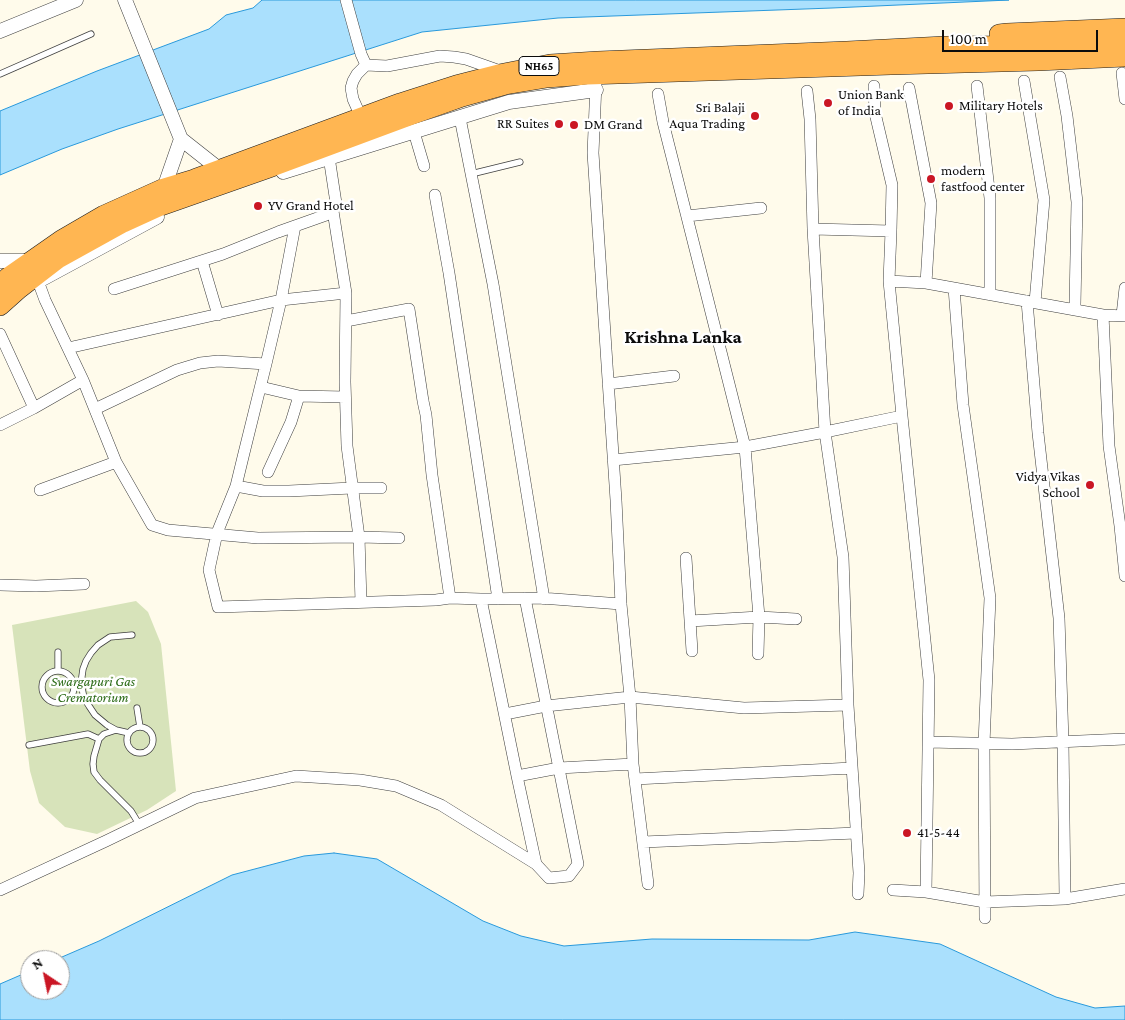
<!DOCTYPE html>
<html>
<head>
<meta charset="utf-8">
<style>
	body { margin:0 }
	#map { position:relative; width:1125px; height:1020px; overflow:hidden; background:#fffbeb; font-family:"Crimson Pro",serif }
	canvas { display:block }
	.north { position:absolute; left:20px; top:950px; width:50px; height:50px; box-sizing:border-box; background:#fff; border:1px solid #9e9e9e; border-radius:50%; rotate:326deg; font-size:14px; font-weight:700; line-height:20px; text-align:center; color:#0c0c0c }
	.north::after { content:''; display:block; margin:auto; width:18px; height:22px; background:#ca1624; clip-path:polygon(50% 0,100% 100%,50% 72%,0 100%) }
	.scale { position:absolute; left:942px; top:30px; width:156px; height:22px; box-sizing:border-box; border:2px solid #0c0c0c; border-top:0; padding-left:6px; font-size:15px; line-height:18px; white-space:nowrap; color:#0c0c0c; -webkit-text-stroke:4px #fff; paint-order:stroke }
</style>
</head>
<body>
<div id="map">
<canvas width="1125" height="1020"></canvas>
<div class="north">N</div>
<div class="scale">100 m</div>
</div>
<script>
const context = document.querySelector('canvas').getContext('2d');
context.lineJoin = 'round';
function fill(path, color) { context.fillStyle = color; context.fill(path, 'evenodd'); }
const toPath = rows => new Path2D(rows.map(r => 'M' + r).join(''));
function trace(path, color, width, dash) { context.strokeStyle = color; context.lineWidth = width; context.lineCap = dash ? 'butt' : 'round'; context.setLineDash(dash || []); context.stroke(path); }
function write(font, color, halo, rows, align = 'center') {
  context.font = font + ' "Crimson Pro",serif'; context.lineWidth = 5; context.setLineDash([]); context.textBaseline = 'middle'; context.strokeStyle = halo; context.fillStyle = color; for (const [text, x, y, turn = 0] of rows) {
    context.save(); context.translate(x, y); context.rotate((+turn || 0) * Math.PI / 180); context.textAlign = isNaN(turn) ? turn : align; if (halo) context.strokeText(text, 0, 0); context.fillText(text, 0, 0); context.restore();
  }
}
fill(toPath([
	[136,601,148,612,161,644,176,791,147,810,97,834,65,827,39,803,30,771,12,625]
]), '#d7e3ba');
const water = toPath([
	[262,0,1009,0,832,8,558,18,422,32,118,129,62,149,0,175,0,111,97,71,209,29,226,15,253,8,262,0],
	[334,853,377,859,483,921,521,936,564,946,652,939,809,940,855,932,940,944,1056,997,1095,1008,1125,1006,1125,1020,0,1020,0,984,30,971,30,990,60,990,60,960,55,960,99,941,232,875,304,856,334,853]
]);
fill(water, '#aae0fd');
trace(water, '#2999db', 1);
const service = toPath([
	[0,74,91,34],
	[471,174,520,162],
	[58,670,58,652],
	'42 687a16 16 0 1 1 32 0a16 16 0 1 1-32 0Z',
	[79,684,102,682],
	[137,708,140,727],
	'127 740a13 13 0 1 1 26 0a13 13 0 1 1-26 0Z',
	[116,730,104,734,99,739,94,756,93,764,94,772,100,780,131,811,139,824],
	[129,733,116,730,107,725,95,715,89,706,84,698,81,683,83,669,86,661,91,653,98,645,110,637,132,635],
	[29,745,88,734,99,739]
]);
const minor = toPath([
	[346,0,361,54,366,65,357,74,353,81,351,88,353,99,361,117],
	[366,65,387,66,440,56,454,57,466,59,503,72],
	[1122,73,1125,99],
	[1060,77,1067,116,1077,202,1075,305,1076,310],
	[1024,81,1044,200,1035,302],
	[596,84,593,153,616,500,621,604,630,697,633,764,648,884],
	[874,86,875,113,892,185,891,231],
	[977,86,990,198,990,294],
	[909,88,931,203,926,283],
	[807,91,810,119,813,229,891,231,889,281,926,283,1103,315,1125,316],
	[658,94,663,122,745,447,825,432,902,416,889,281],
	[460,118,493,284,544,599],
	[414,132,424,166],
	[435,195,449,273,498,599],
	[333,211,346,293,345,382,347,446,359,537,399,538],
	[687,216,761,208],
	[295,226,281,300,266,364,244,453,236,486,217,533,209,570,218,607,436,600,450,598,481,599,541,598,621,604],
	[813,229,825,432,843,557,848,705,859,873,858,894],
	[202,261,218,315],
	[38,281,45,300,83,380,116,462,152,525,168,530,258,538,359,537,361,602],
	[954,288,963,405,990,598,984,744,985,918],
	[114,289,223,254,278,232,326,215,333,211,336,203,329,157],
	[1027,301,1038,433,1059,618,1063,742,1065,899],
	[1103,315,1109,446,1120,526,1125,576],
	[1122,315,1125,288],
	[346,321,409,309,423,401,426,415,432,475,450,598],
	[0,334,34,408],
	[68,348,281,300,346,293],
	[608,384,674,376],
	[261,387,299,396,345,397],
	[95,409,177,370,200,363,218,361,266,364],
	[902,416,929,680,926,892],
	[0,425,34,408,83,380],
	[613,460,745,447,759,617,758,654],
	[268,472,291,422,299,396],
	[236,486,263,491,289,491,352,488,381,488],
	[40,490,116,462],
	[686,558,692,651],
	[0,585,36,586,84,584],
	[481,599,517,776,536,864],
	[690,621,759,617,796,619],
	[505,714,546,706,630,697,744,708,848,705],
	[929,742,1012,744,1125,739],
	[517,776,559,768,633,764],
	[635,779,852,768],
	[643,842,856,833],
	[0,890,106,841,195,798,296,776,360,780,396,786,441,805,536,864,549,878,569,876,578,864,525,598],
	[893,890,926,892,985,902,1065,899,1125,889]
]);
const tertiary = toPath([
	[125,0,181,139,219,169],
	[0,31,76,0],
	[283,172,509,102,596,90],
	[164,188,181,139],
	[0,261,30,261],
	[44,278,157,217]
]);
const trunk = toPath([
	[999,34,1007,33,1125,28],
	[0,285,8,277,61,240,104,215,164,188,194,179,400,103,456,85,499,74,550,64,598,61,847,51,944,46,1057,45,1125,43],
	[0,306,19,289,58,259,123,223,158,207,269,168,417,113,462,97,505,85,547,78,587,75,891,65,1038,61,1125,57]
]);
trace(service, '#3f3f3f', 7);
trace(minor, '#3f3f3f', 12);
trace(tertiary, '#3f3f3f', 15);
trace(trunk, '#1d1d1d', 20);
trace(service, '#fff', 5.5);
trace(minor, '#fff', 11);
trace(tertiary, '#fff', 14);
trace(trunk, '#ffb652', 19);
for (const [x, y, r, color] of [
	[828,103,5,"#ca1624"],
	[949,106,5,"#ca1624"],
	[755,116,5,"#ca1624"],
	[559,124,5,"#ca1624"],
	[574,125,5,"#ca1624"],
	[931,179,5,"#ca1624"],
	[258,206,5,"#ca1624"],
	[1090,485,5,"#ca1624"],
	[907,833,5,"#ca1624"]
]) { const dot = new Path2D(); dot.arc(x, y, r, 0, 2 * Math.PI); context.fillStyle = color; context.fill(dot); trace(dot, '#fff', 2); }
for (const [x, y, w] of [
	[539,66,40]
]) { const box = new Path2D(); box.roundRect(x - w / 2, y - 9.5, w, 19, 4); context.fillStyle = '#fff'; context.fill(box); trace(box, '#0c0c0c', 1); }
write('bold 12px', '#0c0c0c', null, [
	["NH65",539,66]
]);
write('14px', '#0c0c0c', '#fff', [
	["Union Bank",838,95],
	["of India",838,111],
	["Military Hotels",959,106],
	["Sri Balaji",745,108,"right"],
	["Aqua Trading",745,124,"right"],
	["RR Suites",549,124,"right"],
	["DM Grand",584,125],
	["modern",941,171],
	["fastfood center",941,187],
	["YV Grand Hotel",268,206],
	["Vidya Vikas",1080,477,"right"],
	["School",1080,493,"right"],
	["41-5-44",917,833]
], 'left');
write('italic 14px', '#2a6a16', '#fff', [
	["Swargapuri Gas",93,682],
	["Crematorium",93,698]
]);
write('bold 19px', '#0c0c0c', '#fff', [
	["Krishna Lanka",683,337]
]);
</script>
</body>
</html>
